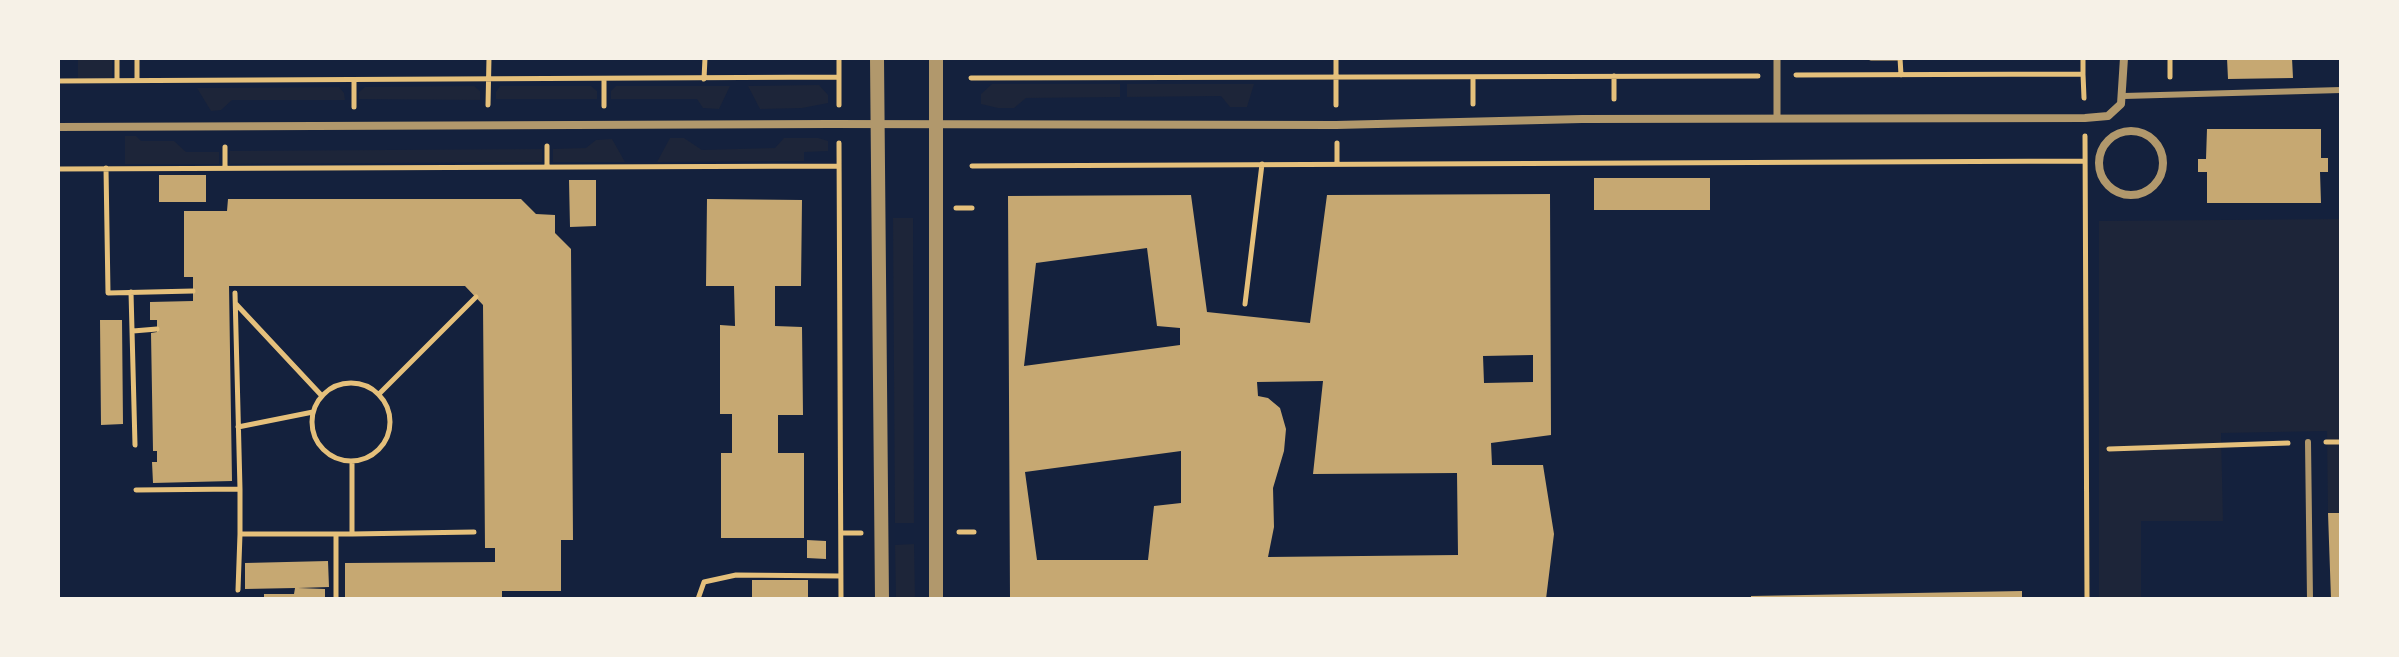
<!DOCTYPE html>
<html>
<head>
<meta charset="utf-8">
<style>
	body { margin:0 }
	#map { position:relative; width:2399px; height:657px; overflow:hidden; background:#14213d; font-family:Ubuntu,sans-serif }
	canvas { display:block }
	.frame { position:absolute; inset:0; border:60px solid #f6f1e7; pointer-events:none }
</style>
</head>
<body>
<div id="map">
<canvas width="2399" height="657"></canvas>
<div class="frame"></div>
</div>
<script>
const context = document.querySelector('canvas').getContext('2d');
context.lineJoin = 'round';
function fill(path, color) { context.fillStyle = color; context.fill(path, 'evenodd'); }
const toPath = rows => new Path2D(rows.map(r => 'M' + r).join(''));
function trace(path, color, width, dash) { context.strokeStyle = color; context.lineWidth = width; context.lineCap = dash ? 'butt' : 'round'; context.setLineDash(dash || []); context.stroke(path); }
fill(toPath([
	[78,58,112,58,112,78,78,78],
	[992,84,1120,84,1120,97,1026,98,1014,108,998,108,981,104,981,94],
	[1127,84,1254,84,1247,107,1230,107,1221,96,1127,97],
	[819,85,828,95,828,103,802,108,760,109,748,86],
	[474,86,480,91,480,100,359,99,359,92,365,87],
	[500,86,591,86,597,91,597,99,496,99,496,92],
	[616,86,730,86,719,109,703,108,697,99,611,99,611,91],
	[339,87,344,93,345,100,232,100,221,110,211,111,197,88],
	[125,136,136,136,141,141,174,141,186,152,219,152,219,164,125,164],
	[670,138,684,138,702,150,775,148,784,138,818,138,828,141,828,151,804,152,804,161,657,162],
	[612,139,625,162,553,162,553,149,586,148,596,140],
	[542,149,542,162,230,164,230,151],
	[893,218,913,218,914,523,895,523],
	[2341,219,2341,513,2328,513,2327,431,2221,433,2223,521,2141,521,2141,599,2099,599,2099,221],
	[914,544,915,599,896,599,895,545]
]), '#1d2539');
fill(toPath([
	[2227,58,2292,58,2293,78,2228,79],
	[2207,129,2321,129,2321,158,2328,158,2328,172,2320,172,2321,203,2207,203,2207,172,2198,172,2198,159,2206,159],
	[159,175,206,175,206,202,159,202],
	[1594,178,1710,178,1710,210,1594,210],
	[569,180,596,180,596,226,570,227],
	[1550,194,1551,435,1491,443,1492,465,1543,465,1554,534,1546,599,1010,599,1008,196,1191,195,1207,312,1310,323,1327,195],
	[1147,248,1157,326,1180,328,1180,345,1024,366,1036,263],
	[1533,355,1533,382,1484,383,1483,356],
	[1323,381,1313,474,1457,473,1458,555,1268,557,1274,527,1273,488,1284,451,1286,429,1280,408,1268,398,1258,396,1257,382],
	[1181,451,1181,503,1154,506,1148,560,1037,560,1025,472],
	[228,199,521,199,536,214,555,215,555,233,571,249,573,540,561,540,561,591,502,591,502,599,345,599,345,563,495,562,495,548,485,548,483,305,465,286,229,286,232,481,153,483,152,462,157,462,157,451,153,451,151,333,157,332,157,320,150,320,150,302,193,301,193,277,184,277,184,211,227,211],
	[707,199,802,200,801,286,775,286,775,326,802,327,803,415,778,415,778,453,804,453,804,538,721,538,721,453,732,453,732,414,720,414,720,325,735,326,734,286,706,286],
	[100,320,122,320,123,424,101,425],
	[2328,513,2341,513,2341,599,2331,599],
	[807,540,826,541,826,559,807,558],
	[328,561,329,587,298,588,325,589,325,599,264,599,264,594,294,594,295,588,245,589,245,563],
	[752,580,808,580,808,599,752,599],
	[2022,591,2022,599,1751,599,1751,596]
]), '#c6a872');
trace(toPath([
	[117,58,117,80],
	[137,58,137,80],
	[839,58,839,105],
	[1336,58,1336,105],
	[1871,58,1900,58,1901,75],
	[2170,58,2170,77],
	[2083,74,2084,98],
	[1796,75,2083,74,2083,58],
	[1614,76,1614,99],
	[1473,77,1473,104],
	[971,78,1758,76],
	[604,79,604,106],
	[704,79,705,58],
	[58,81,839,77],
	[488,105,489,58],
	[354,107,354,80],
	[2085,136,2087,599],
	[839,143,841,599],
	[1337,143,1337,164],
	[547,146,547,167],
	[225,147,225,168],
	[972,166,2085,161],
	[106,168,108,293,193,291],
	[58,169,839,166],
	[956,208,972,208],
	[131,292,135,445],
	[235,293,240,489],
	[236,304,322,396],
	[1245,304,1262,164],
	[133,331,157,329],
	'312 422a39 39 0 1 1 78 0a39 39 0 1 1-78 0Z',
	[379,394,476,297],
	[238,427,313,412],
	[2326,442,2341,442],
	[2109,449,2288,443],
	[352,461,352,534,474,532],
	[136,490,240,489,240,534,352,534],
	[959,532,974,532],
	[841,533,861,533],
	[238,590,240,534],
	[336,599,336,534],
	[698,599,704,582,736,575,840,576]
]), '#e5c07b', 5);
trace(toPath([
	[2124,96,2341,90],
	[2308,442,2310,599]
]), '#b1986c', 6);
trace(toPath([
	[1777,58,1777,117]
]), '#b1986c', 7);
trace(toPath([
	[58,127,830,124,1336,125,1582,119,2085,118,2108,116,2121,104,2124,58],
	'2099 163a32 32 0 1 1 64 0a32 32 0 1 1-64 0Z'
]), '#b1986c', 8);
trace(toPath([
	[877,58,882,599],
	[936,58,936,599]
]), '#b1986c', 14);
</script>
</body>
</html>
